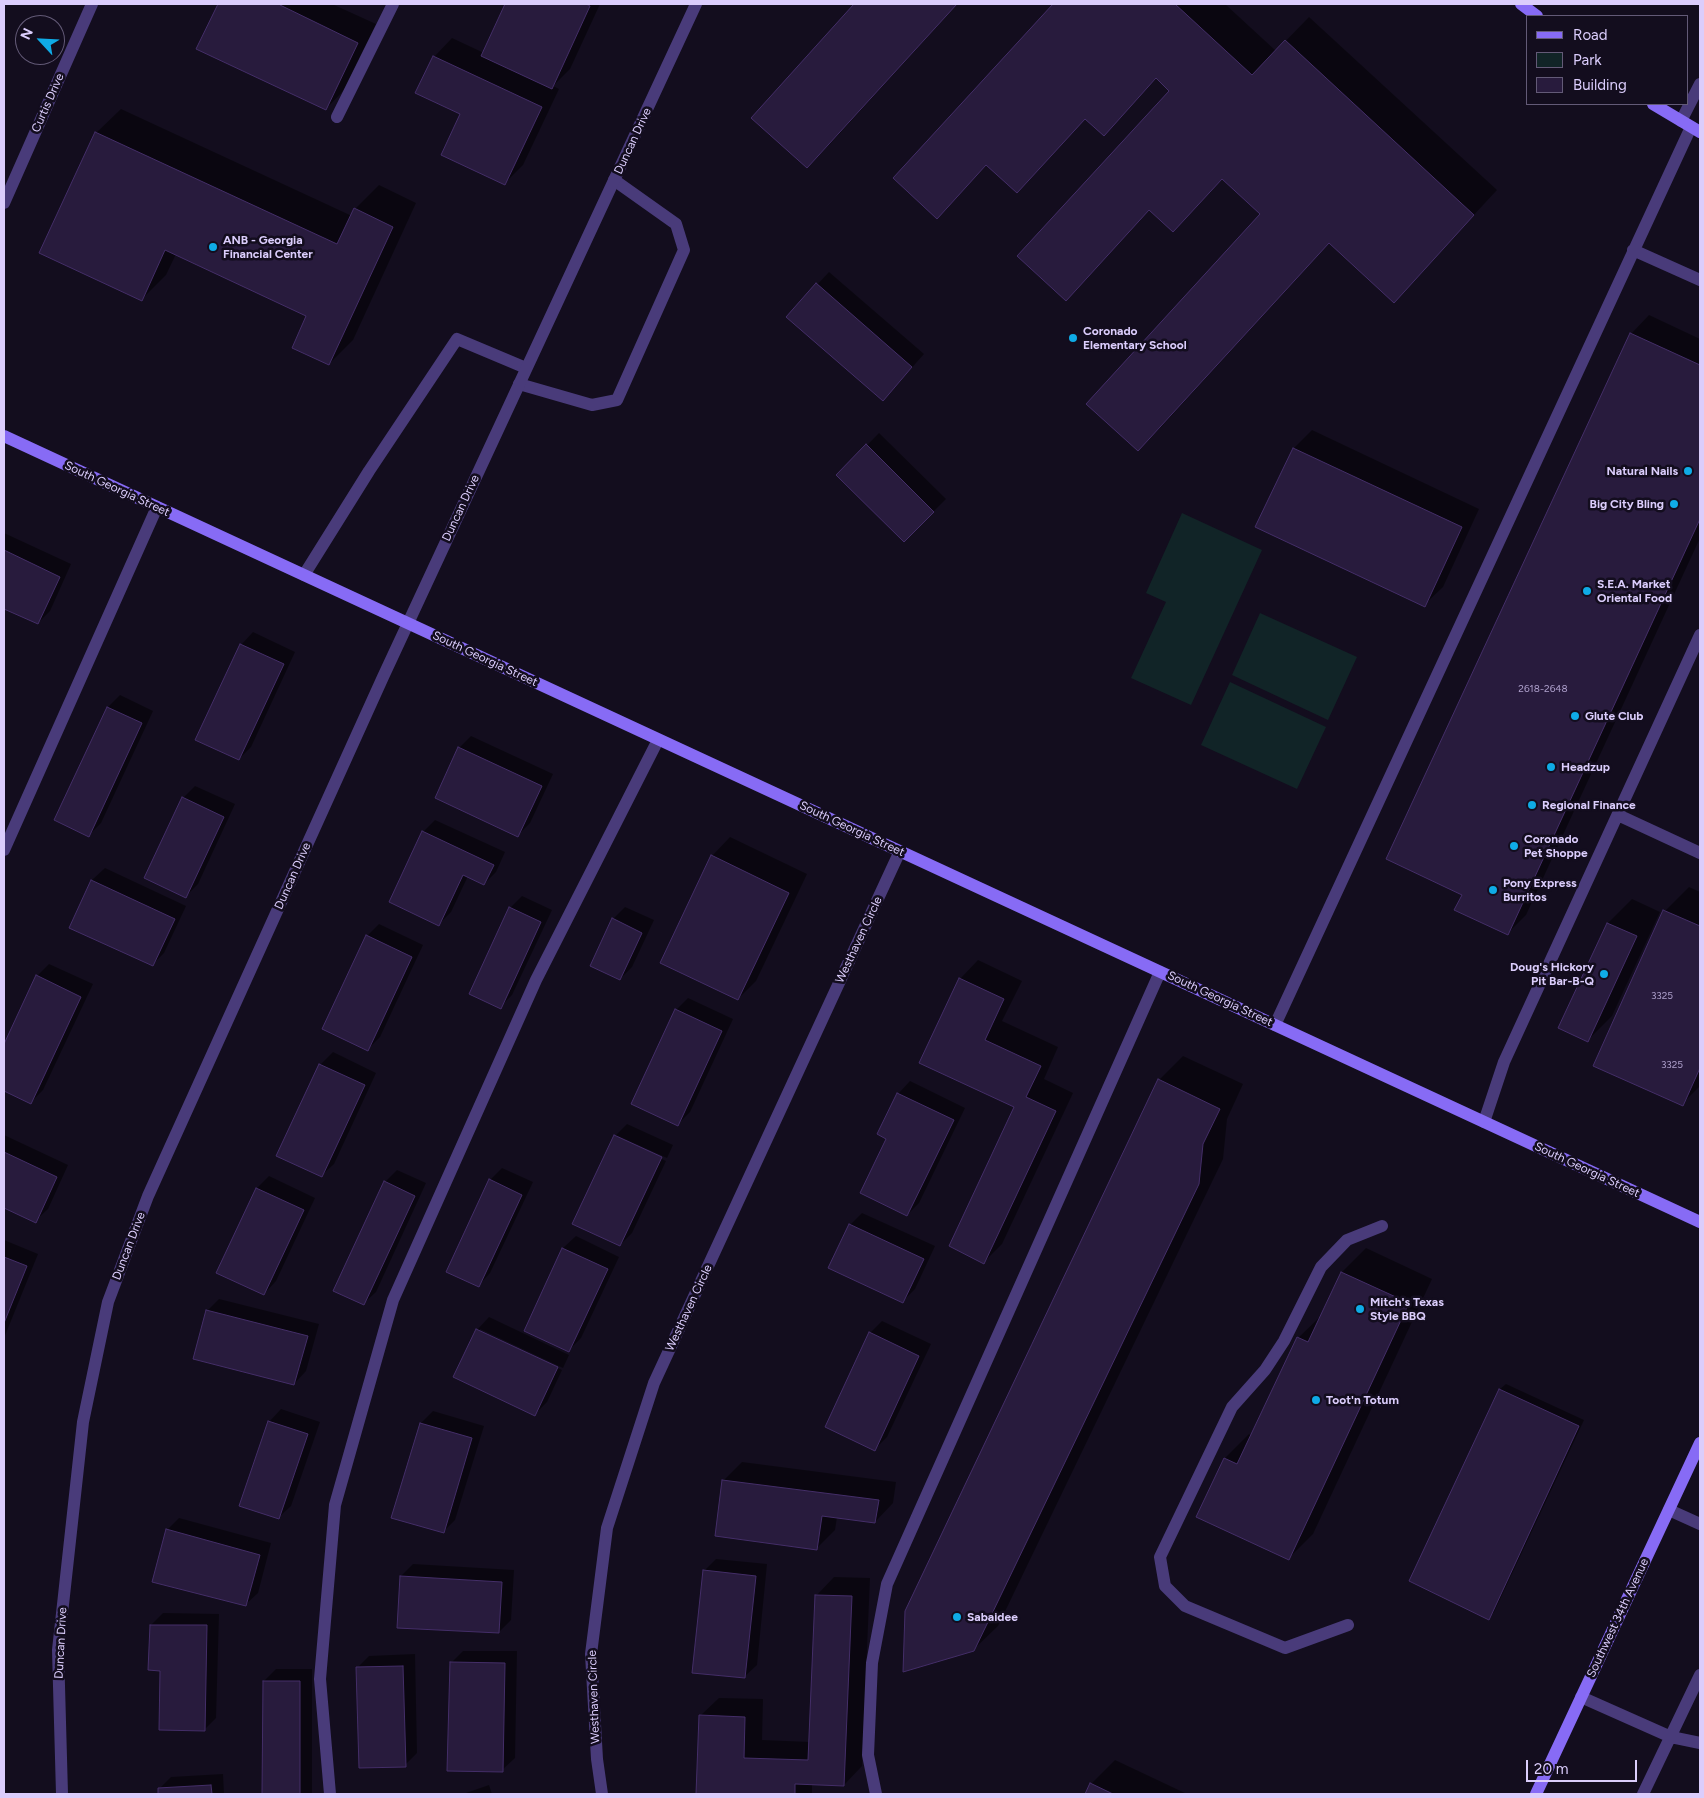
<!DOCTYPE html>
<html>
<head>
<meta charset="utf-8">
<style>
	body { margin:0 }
	#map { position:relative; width:1704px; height:1798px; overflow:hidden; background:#130d1e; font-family:Figtree,sans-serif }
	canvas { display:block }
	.frame { position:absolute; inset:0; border:5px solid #dbcdfc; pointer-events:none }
	.legend { position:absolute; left:1526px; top:15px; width:162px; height:90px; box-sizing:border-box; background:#130d1e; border:1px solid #635a77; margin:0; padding:6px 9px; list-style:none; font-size:15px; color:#dbcdfc }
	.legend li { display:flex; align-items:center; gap:10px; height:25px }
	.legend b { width:25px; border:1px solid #635a77 }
	.north { position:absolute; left:15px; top:15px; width:50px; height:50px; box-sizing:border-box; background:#130d1e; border:1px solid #635a77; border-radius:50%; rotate:295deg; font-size:14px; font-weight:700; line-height:20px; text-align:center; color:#dbcdfc }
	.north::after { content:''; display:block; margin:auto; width:18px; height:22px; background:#0fabe6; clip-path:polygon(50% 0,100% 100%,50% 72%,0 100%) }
	.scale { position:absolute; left:1526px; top:1760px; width:111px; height:22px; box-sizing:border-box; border:2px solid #dbcdfc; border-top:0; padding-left:6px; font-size:15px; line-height:18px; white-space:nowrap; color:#dbcdfc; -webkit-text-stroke:4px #130d1e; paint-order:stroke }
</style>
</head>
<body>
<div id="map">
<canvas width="1704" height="1798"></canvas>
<div class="frame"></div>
<ul class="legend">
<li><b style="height:6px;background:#876bf5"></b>Road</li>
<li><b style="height:14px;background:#112427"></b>Park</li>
<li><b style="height:14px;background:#281b3d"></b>Building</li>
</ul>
<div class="north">N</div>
<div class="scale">20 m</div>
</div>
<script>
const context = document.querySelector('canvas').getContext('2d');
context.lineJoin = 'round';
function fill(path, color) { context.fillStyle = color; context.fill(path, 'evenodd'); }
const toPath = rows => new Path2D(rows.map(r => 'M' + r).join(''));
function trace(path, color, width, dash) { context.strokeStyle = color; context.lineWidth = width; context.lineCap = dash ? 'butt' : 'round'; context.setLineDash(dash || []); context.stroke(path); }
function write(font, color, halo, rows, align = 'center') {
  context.font = font + ' Figtree,sans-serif'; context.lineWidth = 5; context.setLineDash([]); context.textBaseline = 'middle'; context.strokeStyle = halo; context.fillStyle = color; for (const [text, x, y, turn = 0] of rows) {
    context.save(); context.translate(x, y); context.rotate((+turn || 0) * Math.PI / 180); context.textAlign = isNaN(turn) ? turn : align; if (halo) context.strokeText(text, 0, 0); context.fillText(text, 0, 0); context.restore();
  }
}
fill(toPath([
	[1182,513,1262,550,1191,705,1131,678,1166,602,1146,593],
	[1260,613,1357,657,1328,720,1232,675],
	[1230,682,1326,727,1297,789,1201,745]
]), '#112427');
fill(toPath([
	[219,4,332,4,376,24,344,90,326,109,198,48],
	[506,4,600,4,570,69,553,86,559,89,523,165,505,183,462,113,434,57,452,38,484,53],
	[856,4,957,4,831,143,807,167,753,117],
	[1055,4,1225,4,1276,51,1309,17,1497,190,1394,301,1330,242,1162,426,1138,450,1262,214,1223,178,1173,230,1150,209,1066,299,1171,91,1157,78,1103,134,1086,118,987,164,960,193,895,178],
	[121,109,352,216,355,209,379,185,416,203,353,340,329,364,308,315,176,254,166,275,142,299,96,133],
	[829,272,924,354,883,400,788,316],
	[1649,315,1700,339,1700,538,1526,915,1507,934,1463,894,1631,334],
	[1312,430,1479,509,1443,587,1424,605,1257,526,1294,448],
	[879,433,946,499,904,541,838,475],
	[4,533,71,564,50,611,38,623,4,607],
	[253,632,295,652,251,747,239,759,197,739,241,645],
	[120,695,153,711,101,823,89,835,56,820,108,707],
	[471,736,553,774,530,823,518,835,459,748],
	[195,786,235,804,198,884,186,896,183,798],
	[435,820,505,852,496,872,484,884,468,876,451,912,439,924,423,832],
	[730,837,807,874,756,981,738,999,712,856],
	[105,868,186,906,164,953,152,965,71,927,92,880],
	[1689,887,1700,892,1700,1086,1682,1104,1595,1066,1665,911],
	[522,896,552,910,512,995,500,1007,510,908],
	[1632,899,1660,912,1612,1016,1588,1040,1560,1027,1608,923],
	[625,907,654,920,632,967,620,979,613,919],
	[379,924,423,945,380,1037,368,1049,367,936],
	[978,960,1022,981,1002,1021,1058,1047,1044,1079,1073,1093,1002,1244,984,1262,1015,1106,921,1062,960,979],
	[49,964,93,984,43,1090,31,1102,4,1090,4,1047,37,976],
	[688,998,733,1019,690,1112,678,1124,676,1010],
	[333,1052,376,1073,334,1164,321,1176,278,1156,320,1065],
	[1183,1056,1243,1084,1227,1119,1223,1159,998,1626,973,1650,1159,1080],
	[910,1081,965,1108,919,1203,907,1215,888,1138,898,1094],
	[627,1124,673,1145,667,1158,618,1136,618,1138,666,1161,632,1233,620,1245,615,1136],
	[4,1135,68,1165,48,1209,35,1221,4,1207],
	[502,1168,533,1182,490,1273,478,1286,490,1180],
	[397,1170,426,1183,376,1292,363,1304,385,1182],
	[269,1176,315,1198,276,1281,264,1294,257,1188],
	[862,1213,935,1246,915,1289,903,1301,850,1225],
	[576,1236,619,1257,581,1338,569,1350,525,1330,563,1248],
	[4,1240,38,1254,4,1338],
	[1366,1248,1432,1279,1313,1534,1289,1558,1198,1516,1225,1458,1249,1434,1252,1436,1298,1338,1323,1314,1342,1272],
	[219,1299,319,1324,306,1371,294,1384,207,1311],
	[489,1317,569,1355,563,1368,480,1329,480,1332,562,1370,547,1402,535,1414,477,1330],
	[882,1321,931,1344,887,1437,875,1449,870,1333],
	[1506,1384,1584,1420,1494,1612,1488,1618,1500,1389],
	[281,1409,320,1422,291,1506,278,1518,269,1422],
	[433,1411,484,1426,455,1520,443,1532,421,1423],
	[742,1462,896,1482,893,1503,875,1522,837,1517,835,1530,817,1548,724,1480],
	[179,1518,271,1543,258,1593,245,1605,167,1530],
	[716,1559,767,1564,757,1665,744,1677,704,1571],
	[413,1564,514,1570,511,1620,499,1632,401,1576],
	[834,1577,870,1578,862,1766,844,1785,812,1783,812,1794,697,1794,700,1716,719,1698,763,1699,762,1740,810,1742,816,1596],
	[163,1613,219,1614,216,1718,204,1730,161,1669,151,1625],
	[463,1651,517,1651,515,1758,502,1770,451,1663],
	[415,1654,417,1753,405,1765,357,1668,369,1656],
	[276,1669,312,1669,312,1794,264,1794,264,1681],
	[1115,1760,1187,1794,1086,1794,1091,1784],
	[223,1774,224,1794,159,1794,159,1789,171,1777],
	[489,1785,492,1794,463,1794]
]), '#0007');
const building = toPath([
	[218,4,281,4,280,5,358,43,326,110,196,49,218,4],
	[505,4,586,4,590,6,552,89,481,56,505,4],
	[854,4,957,4,807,168,751,118,854,4],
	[1053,4,1175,4,1252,75,1285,40,1474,215,1394,303,1329,243,1138,451,1086,404,1260,214,1222,179,1173,232,1149,210,1066,301,1017,256,1169,91,1156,78,1104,136,1085,119,1017,193,986,165,937,219,893,178,1053,4],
	[433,56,542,107,505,185,441,155,460,114,415,93,433,56],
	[95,132,337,244,354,208,393,227,329,365,292,348,306,316,165,250,142,301,39,253,95,132],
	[816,283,912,367,883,401,786,317,816,283],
	[1630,333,1700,365,1700,519,1508,935,1454,910,1462,895,1386,859,1630,333],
	[866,444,934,512,904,542,836,475,866,444],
	[1293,448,1462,527,1425,607,1255,527,1293,448],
	[4,550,60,577,38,624,4,609,4,550],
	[240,644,284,664,239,760,195,740,240,644],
	[107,707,142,723,89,837,54,820,107,707],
	[458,747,542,786,518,837,435,798,458,747],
	[182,797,224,817,186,898,144,878,182,797],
	[422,831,494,865,484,885,463,875,439,926,389,902,422,831],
	[711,855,789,893,738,1000,660,963,711,855],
	[91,880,175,919,153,966,69,928,91,880],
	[509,907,541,922,501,1009,469,994,509,907],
	[1663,910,1700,926,1700,1068,1683,1106,1593,1066,1663,910],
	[612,918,642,933,620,980,590,966,612,918],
	[1607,923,1637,936,1588,1042,1558,1028,1607,923],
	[366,935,412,957,368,1051,322,1029,366,935],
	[36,975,81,997,31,1104,4,1091,4,1044,36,975],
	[959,978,1004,999,985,1040,1041,1066,1026,1097,1056,1111,984,1264,949,1246,1014,1107,919,1063,959,978],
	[675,1009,722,1031,678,1126,631,1104,675,1009],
	[319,1064,365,1085,322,1177,276,1156,319,1064],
	[1158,1079,1220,1109,1203,1144,1199,1184,974,1651,903,1672,905,1611,1158,1079],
	[897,1093,954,1120,907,1216,860,1193,886,1139,877,1134,897,1093],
	[614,1135,662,1157,620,1246,572,1224,614,1135],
	[4,1152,57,1177,36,1223,4,1208,4,1152],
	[489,1179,522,1195,479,1287,446,1272,489,1179],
	[384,1181,415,1196,364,1305,333,1291,384,1181],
	[256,1188,304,1210,264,1295,216,1273,256,1188],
	[849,1224,924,1259,903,1303,828,1268,849,1224],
	[562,1248,608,1269,569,1352,524,1331,562,1248],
	[4,1257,27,1266,4,1323,4,1257],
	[1341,1272,1409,1303,1289,1560,1196,1517,1224,1458,1237,1464,1297,1337,1308,1342,1341,1272],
	[206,1310,308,1336,294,1385,193,1359,206,1310],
	[476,1329,558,1367,535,1416,453,1377,476,1329],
	[869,1332,919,1356,875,1451,825,1427,869,1332],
	[1499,1389,1579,1426,1489,1620,1409,1581,1499,1389],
	[268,1421,308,1434,279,1519,239,1506,268,1421],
	[420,1423,472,1438,444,1533,391,1518,420,1423],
	[722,1480,879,1500,875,1523,822,1516,817,1550,715,1536,722,1480],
	[166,1529,260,1555,246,1606,152,1582,166,1529],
	[703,1570,756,1576,745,1678,692,1673,703,1570],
	[400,1576,502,1582,499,1633,397,1628,400,1576],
	[815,1595,852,1596,844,1786,795,1784,795,1794,696,1794,699,1715,745,1717,744,1758,808,1760,815,1595],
	[150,1625,207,1625,205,1731,159,1730,160,1671,148,1670,150,1625],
	[450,1662,505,1663,503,1772,447,1771,450,1662],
	[403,1666,406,1767,359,1768,356,1667,403,1666],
	[263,1681,300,1681,300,1794,262,1794,263,1681],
	[1090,1783,1113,1794,1085,1794,1090,1783],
	[211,1785,212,1794,158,1794,158,1788,211,1785]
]);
fill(building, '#281b3d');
trace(building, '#442e68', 1);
trace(toPath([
	[337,117,393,4],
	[1681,121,1700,84],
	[1633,250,1700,280],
	[519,384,592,405,617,400,684,250,676,224,614,180],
	[304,575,369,471,457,339,526,368],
	[1618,815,1700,853],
	[4,850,157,507],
	[1275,1025,1691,127],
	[1484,1122,1504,1062,1700,635],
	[1669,1510,1700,1524],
	[1348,1625,1285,1648,1185,1606,1165,1586,1160,1557,1232,1407,1265,1370,1284,1341,1321,1267,1347,1240,1382,1226],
	[1581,1697,1671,1737,1700,1743],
	[330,1794,320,1679,335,1505,393,1300,536,980,658,740],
	[876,1794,868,1755,872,1663,887,1584,1160,972],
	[1643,1794,1700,1675]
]), '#493b7a', 12);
trace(toPath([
	[4,203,92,4],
	[602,1794,597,1759,591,1654,607,1528,654,1383,900,851]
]), '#493b7a', 12);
trace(toPath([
	[62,1794,58,1650,83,1422,108,1302,148,1196,383,677,696,4]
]), '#493b7a', 12);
trace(toPath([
	[1521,4,1537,16],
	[1653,104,1700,132],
	[4,436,1700,1222],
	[1536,1794,1700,1443]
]), '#876bf5', 12);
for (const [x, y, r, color] of [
	[213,247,5,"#0fabe6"],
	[1073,338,5,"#0fabe6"],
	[1688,471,5,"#0fabe6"],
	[1674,504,5,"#0fabe6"],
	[1587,591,5,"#0fabe6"],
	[1575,716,5,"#0fabe6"],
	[1551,767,5,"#0fabe6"],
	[1532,805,5,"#0fabe6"],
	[1514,846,5,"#0fabe6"],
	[1493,890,5,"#0fabe6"],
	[1604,974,5,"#0fabe6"],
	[1360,1309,5,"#0fabe6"],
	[1316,1400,5,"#0fabe6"],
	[957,1617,5,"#0fabe6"]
]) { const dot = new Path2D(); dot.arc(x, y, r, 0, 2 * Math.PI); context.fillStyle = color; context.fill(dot); trace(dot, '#130d1e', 2); }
write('10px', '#aea0cc', null, [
	["2618-2648",1543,689],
	["3325",1662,996],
	["3325",1672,1065]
]);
write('12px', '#dbcdfc', '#130d1e', [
	["Curtis Drive",48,103,-66],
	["Duncan Drive",633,141,-65],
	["South Georgia Street",117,489,25],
	["Duncan Drive",461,508,-65],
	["South Georgia Street",485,659,25],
	["South Georgia Street",852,829,25],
	["Duncan Drive",293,876,-66],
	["Westhaven Circle",859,940,-65],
	["South Georgia Street",1220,999,25],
	["South Georgia Street",1587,1170,25],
	["Duncan Drive",129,1246,-69],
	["Westhaven Circle",689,1308,-65],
	["Southwest 34th Avenue",1618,1618,-65],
	["Duncan Drive",61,1643,-87],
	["Westhaven Circle",594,1697,-92]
]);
write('bold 12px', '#dbcdfc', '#130d1e', [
	["ANB - Georgia",223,240],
	["Financial Center",223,254],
	["Coronado",1083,331],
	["Elementary School",1083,345],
	["Natural Nails",1678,471,"right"],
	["Big City Bling",1664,504,"right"],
	["S.E.A. Market",1597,584],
	["Oriental Food",1597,598],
	["Glute Club",1585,716],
	["Headzup",1561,767],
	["Regional Finance",1542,805],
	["Coronado",1524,839],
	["Pet Shoppe",1524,853],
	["Pony Express",1503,883],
	["Burritos",1503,897],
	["Doug's Hickory",1594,967,"right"],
	["Pit Bar-B-Q",1594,981,"right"],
	["Mitch's Texas",1370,1302],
	["Style BBQ",1370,1316],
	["Toot'n Totum",1326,1400],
	["Sabaidee",967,1617]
], 'left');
</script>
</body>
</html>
